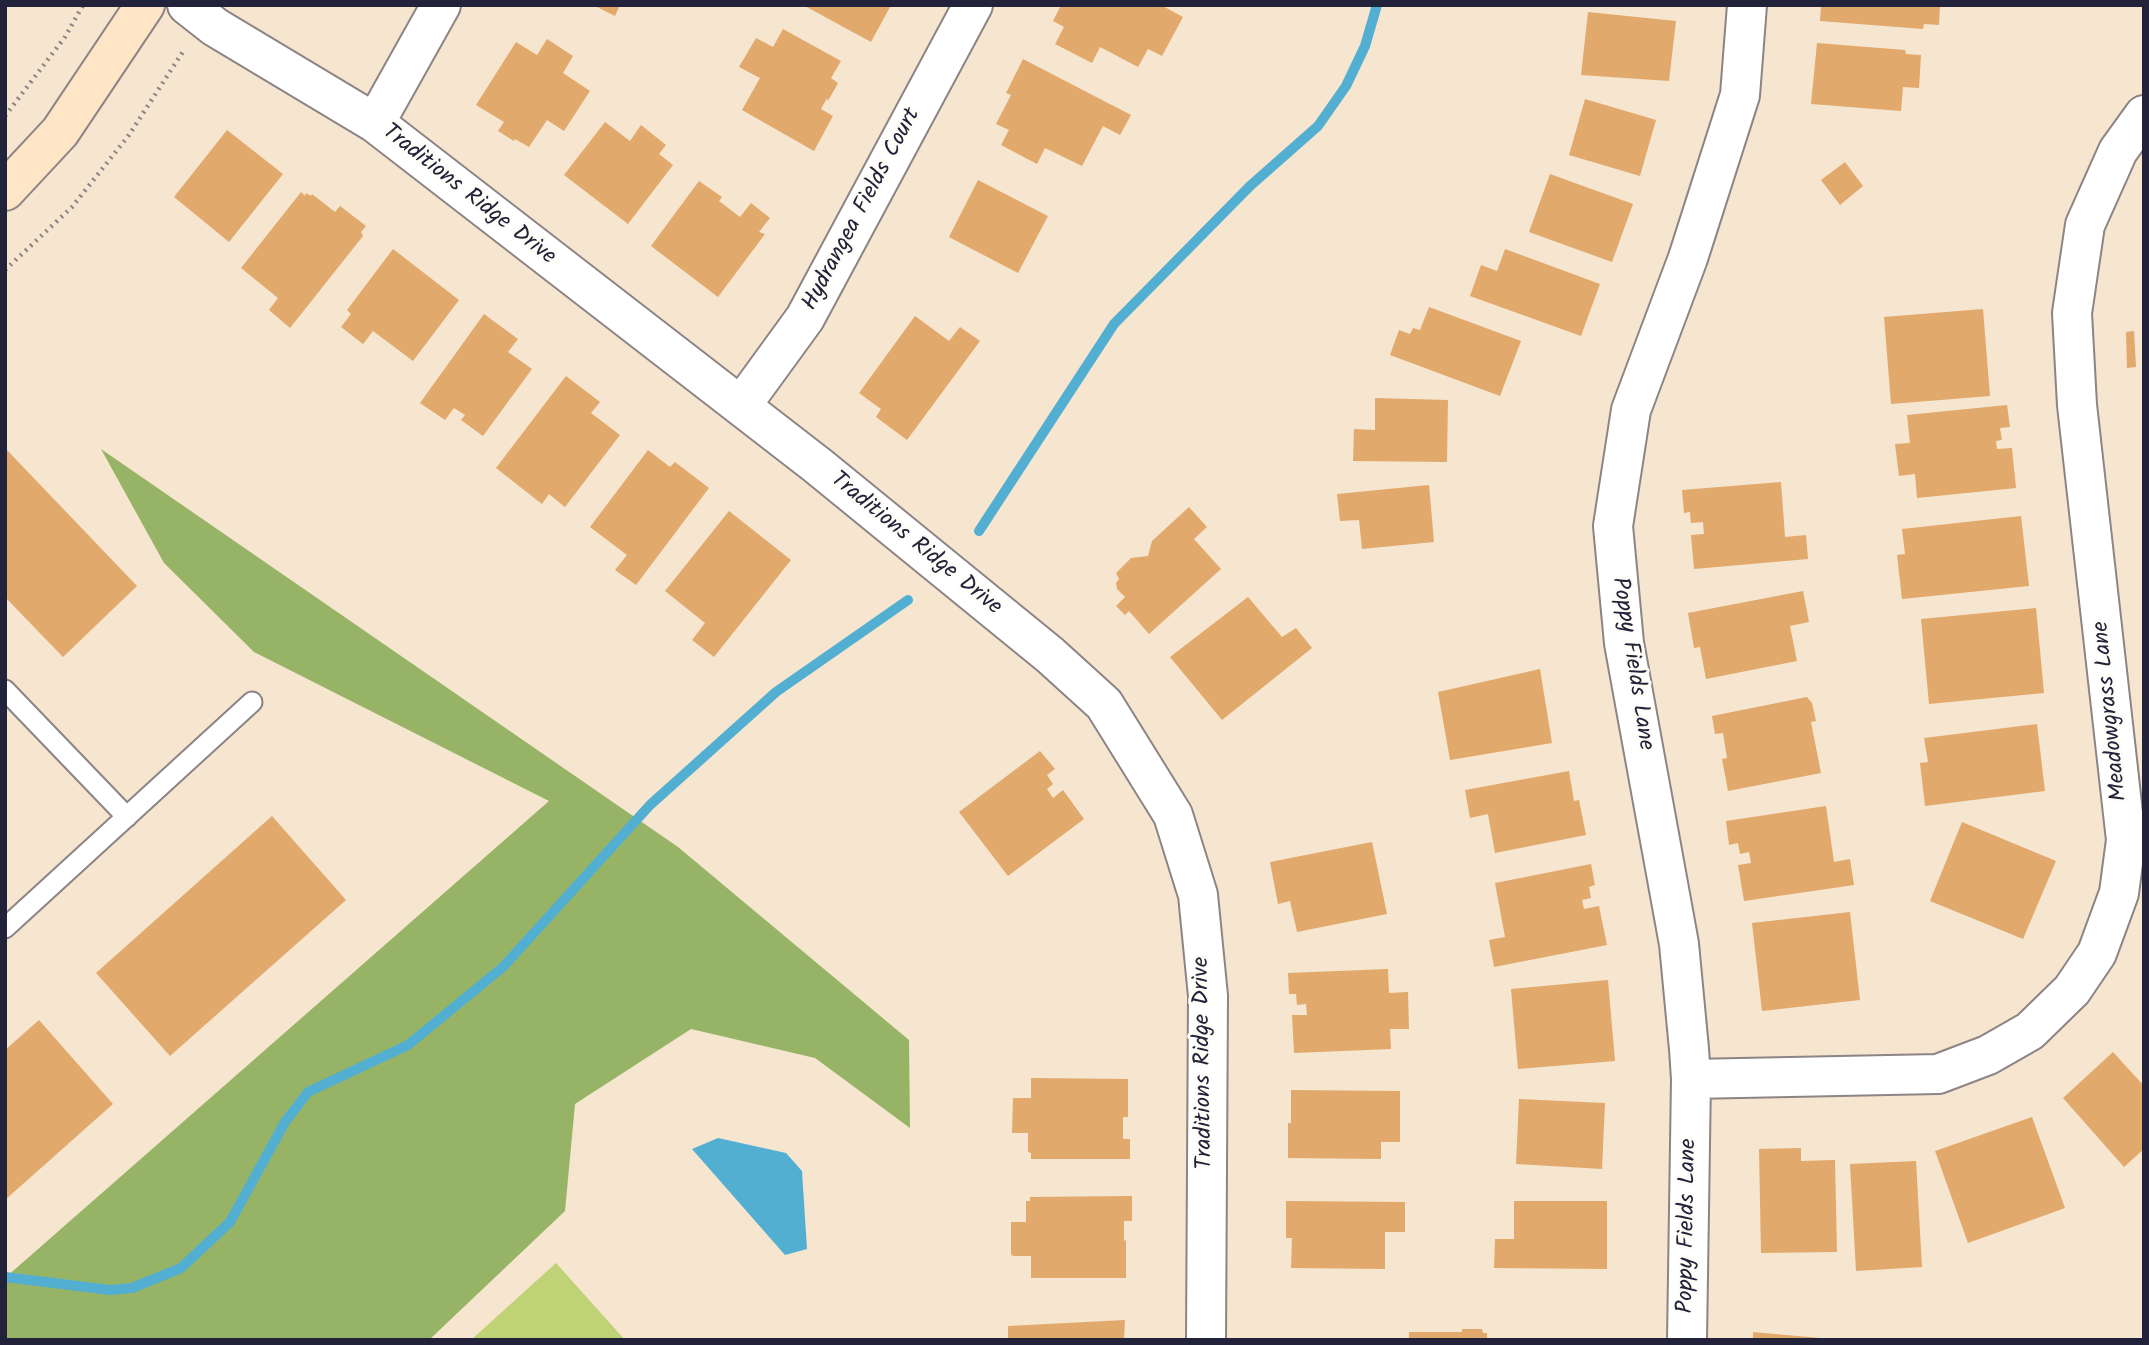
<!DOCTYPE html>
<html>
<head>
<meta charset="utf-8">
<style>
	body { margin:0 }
	#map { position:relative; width:2149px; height:1345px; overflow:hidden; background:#f6e5cf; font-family:Kalam,sans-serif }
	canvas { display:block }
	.frame { position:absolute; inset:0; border:7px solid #22223b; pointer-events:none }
</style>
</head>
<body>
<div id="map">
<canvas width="2149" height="1345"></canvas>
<div class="frame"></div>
</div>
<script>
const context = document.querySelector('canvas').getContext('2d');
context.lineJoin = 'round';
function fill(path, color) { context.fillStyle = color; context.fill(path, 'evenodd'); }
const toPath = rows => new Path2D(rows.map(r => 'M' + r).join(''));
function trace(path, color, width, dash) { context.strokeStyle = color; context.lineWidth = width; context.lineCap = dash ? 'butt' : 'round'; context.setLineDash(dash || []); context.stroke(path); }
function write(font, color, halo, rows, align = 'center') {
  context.font = font + ' Kalam,sans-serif'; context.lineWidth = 6; context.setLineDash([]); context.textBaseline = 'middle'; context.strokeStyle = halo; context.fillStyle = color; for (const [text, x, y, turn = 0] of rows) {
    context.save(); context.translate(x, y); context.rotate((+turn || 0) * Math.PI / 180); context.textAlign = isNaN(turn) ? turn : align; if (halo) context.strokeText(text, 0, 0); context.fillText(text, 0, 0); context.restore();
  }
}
fill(toPath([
	[556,1263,625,1340,471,1340]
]), '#bfd275');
fill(toPath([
	[101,449,678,847,909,1040,910,1128,815,1058,691,1029,575,1104,565,1211,429,1340,5,1340,5,1278,549,801,254,652,164,563]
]), '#97b466');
fill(toPath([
	[718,1138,786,1153,802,1171,807,1249,785,1255,692,1149]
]), '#53afd1');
trace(toPath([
	[979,531,1114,324,1250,186,1318,126,1346,86,1365,46,1377,5],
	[5,1277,110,1290,132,1288,181,1268,230,1222,285,1122,308,1092,408,1045,464,999,503,967,650,805,776,692,908,600]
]), '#53afd1', 10);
fill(toPath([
	[593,5,620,5,615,16],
	[803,5,886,5,890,7,871,42],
	[1061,5,1161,5,1183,17,1162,56,1148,49,1138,67,1100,47,1092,63,1055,44,1064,27,1053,21],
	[1821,5,1940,5,1939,25,1924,24,1923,29,1820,21],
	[1588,12,1676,21,1669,81,1581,75],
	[783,29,841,61,831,78,838,83,828,101,827,98,821,109,833,116,814,151,742,110,760,78,739,67,756,38,773,47],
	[547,39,573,56,563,73,590,91,564,131,547,120,529,147,515,139,514,141,498,131,504,122,476,105,516,42,537,55],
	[1817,43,1905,50,1906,54,1921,55,1919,88,1903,87,1901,111,1811,104],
	[1023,59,1131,115,1120,135,1103,126,1082,166,1045,148,1037,164,1001,145,1009,130,996,124,1011,95,1006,93],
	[1585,99,1656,120,1640,176,1569,155],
	[605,122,630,141,641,125,666,145,659,154,673,165,628,224,564,175],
	[227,130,283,174,229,242,174,197],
	[1845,162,1863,186,1840,205,1821,180],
	[1550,174,1633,204,1612,262,1529,232],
	[978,180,1048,216,1018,273,949,237],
	[699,181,722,197,719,201,740,217,751,203,770,218,759,232,765,234,718,297,651,246],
	[301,192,305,196,306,193,311,196,312,194,335,212,340,206,366,226,361,232,363,236,290,328,269,310,278,298,241,268],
	[393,249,459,300,413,361,373,331,363,344,341,327,351,314,347,310],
	[1505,249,1600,284,1581,336,1470,296,1481,265,1497,271],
	[1429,307,1521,341,1500,396,1390,355,1399,330,1410,334,1413,328,1420,330],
	[1983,309,1990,396,1891,404,1884,317],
	[484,314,518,339,508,352,532,369,483,436,461,420,465,415,454,408,445,420,420,403],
	[915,316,949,341,960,327,980,341,907,440,876,417,881,409,859,393],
	[2134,331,2136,367,2127,368,2126,332],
	[566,376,600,402,591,413,620,435,565,507,549,494,542,504,496,468],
	[1375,398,1448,400,1447,462,1353,461,1354,429,1375,430],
	[2007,405,2010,427,2000,428,2002,440,1996,441,1997,449,2012,448,2016,488,1917,498,1915,474,1899,476,1895,444,1910,443,1907,415],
	[5,448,137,586,63,657,5,597],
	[648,450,670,467,675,462,709,488,636,585,615,570,627,555,590,527],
	[1781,482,1785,537,1806,535,1808,559,1694,569,1691,535,1704,534,1703,522,1691,523,1690,512,1684,513,1682,490],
	[1429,485,1434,542,1362,549,1359,520,1340,521,1337,494],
	[1189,507,1207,527,1194,539,1221,569,1149,634,1129,611,1125,615,1116,606,1125,597,1117,589,1116,583,1119,579,1116,573,1131,558,1148,556,1152,541],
	[729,511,791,560,714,657,692,640,705,623,665,591],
	[2021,516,2029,586,1902,599,1897,555,1905,554,1902,529],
	[1803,591,1809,622,1790,626,1797,661,1706,679,1700,647,1694,648,1688,613],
	[1248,597,1282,637,1296,628,1312,648,1222,720,1170,657],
	[2036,608,2044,693,1929,704,1921,619],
	[1540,669,1552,743,1450,760,1438,692],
	[1807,697,1812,703,1816,721,1811,722,1821,773,1728,791,1722,759,1727,758,1723,733,1715,734,1712,716],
	[2037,724,2045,791,1925,806,1920,763,1928,762,1924,738],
	[1040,751,1055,769,1047,775,1053,784,1047,789,1053,798,1063,790,1084,819,1008,876,959,812],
	[1569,771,1574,801,1579,800,1586,835,1495,853,1488,814,1470,818,1465,790],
	[1826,806,1834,862,1850,859,1854,885,1744,901,1738,865,1751,863,1749,852,1740,854,1738,843,1729,845,1726,821],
	[272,816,346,900,170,1056,96,973],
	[1962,822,2056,861,2023,939,1930,901],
	[1372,842,1387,914,1297,932,1290,901,1278,904,1270,862],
	[1591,864,1595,885,1589,887,1591,898,1582,900,1584,909,1599,906,1607,945,1494,967,1489,940,1505,937,1495,883],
	[1850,912,1860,1000,1762,1011,1752,923],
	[1388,969,1389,993,1408,992,1409,1029,1390,1029,1391,1049,1294,1053,1292,1015,1307,1015,1306,1004,1297,1005,1296,994,1289,994,1288,973],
	[1608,980,1615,1061,1518,1069,1511,989],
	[39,1020,113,1104,5,1200,5,1050],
	[2113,1052,2144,1086,2144,1149,2124,1167,2063,1098],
	[1031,1078,1128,1079,1128,1117,1123,1117,1123,1139,1130,1139,1130,1159,1031,1159,1031,1153,1028,1152,1028,1133,1012,1133,1013,1098,1031,1098],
	[1291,1090,1400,1091,1400,1142,1381,1142,1381,1159,1288,1158,1288,1123,1291,1123],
	[1519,1099,1605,1103,1602,1169,1516,1164],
	[2032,1117,2065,1208,1968,1243,1935,1151],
	[1801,1148,1801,1161,1835,1160,1837,1252,1761,1253,1759,1149],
	[1916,1161,1922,1267,1856,1271,1850,1164],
	[1132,1196,1132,1221,1124,1221,1124,1241,1126,1240,1126,1278,1031,1278,1031,1256,1013,1256,1011,1254,1011,1222,1026,1222,1026,1201,1030,1201,1030,1197],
	[1286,1201,1405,1202,1405,1232,1385,1232,1385,1269,1291,1268,1292,1238,1286,1238],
	[1514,1201,1607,1201,1607,1269,1494,1268,1495,1239,1514,1239],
	[1125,1320,1124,1340,1008,1340,1008,1326],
	[1462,1329,1482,1329,1483,1333,1487,1333,1487,1340,1409,1340,1409,1332,1462,1332],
	[1753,1332,1820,1338,1820,1340,1753,1340]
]), '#e1a96c');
const lane = toPath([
	[5,690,127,817],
	[5,928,252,702]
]);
const street = toPath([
	[187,5,215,27,375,123,817,465,1050,655,1104,704,1173,815,1198,895,1208,996,1206,1340],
	[375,123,441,5],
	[741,406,805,318,973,5],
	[1691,1079,1938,1074,1988,1055,2030,1031,2072,990,2097,953,2119,893,2126,840,2077,405,2072,313,2085,225,2118,151,2144,115],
	[1687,1340,1691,1079,1689,1049,1679,944,1624,643,1613,526,1631,410,1688,258,1740,95,1747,5]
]);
const secondary = toPath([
	[5,191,60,132,145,5]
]);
trace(lane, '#8c8485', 23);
trace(street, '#8c8485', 42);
trace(secondary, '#8c8485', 42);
trace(toPath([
	[5,116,65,37,83,5],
	[5,270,72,207,129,135,184,50]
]), '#8c8485', 4.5, [2, 5]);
trace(lane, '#fff', 19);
trace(street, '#fff', 38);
trace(secondary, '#fde5c5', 38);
write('23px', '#22223b', '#fdfcf7', [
	["Traditions Ridge Drive",468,196,38],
	["Hydrangea Fields Court",863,210,-62],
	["Traditions Ridge Drive",915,545,39],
	["Poppy Fields Lane",1631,664,81],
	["Meadowgrass Lane",2112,711,-96],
	["Traditions Ridge Drive",1205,1063,-91],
	["Poppy Fields Lane",1689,1226,-89]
]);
</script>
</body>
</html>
